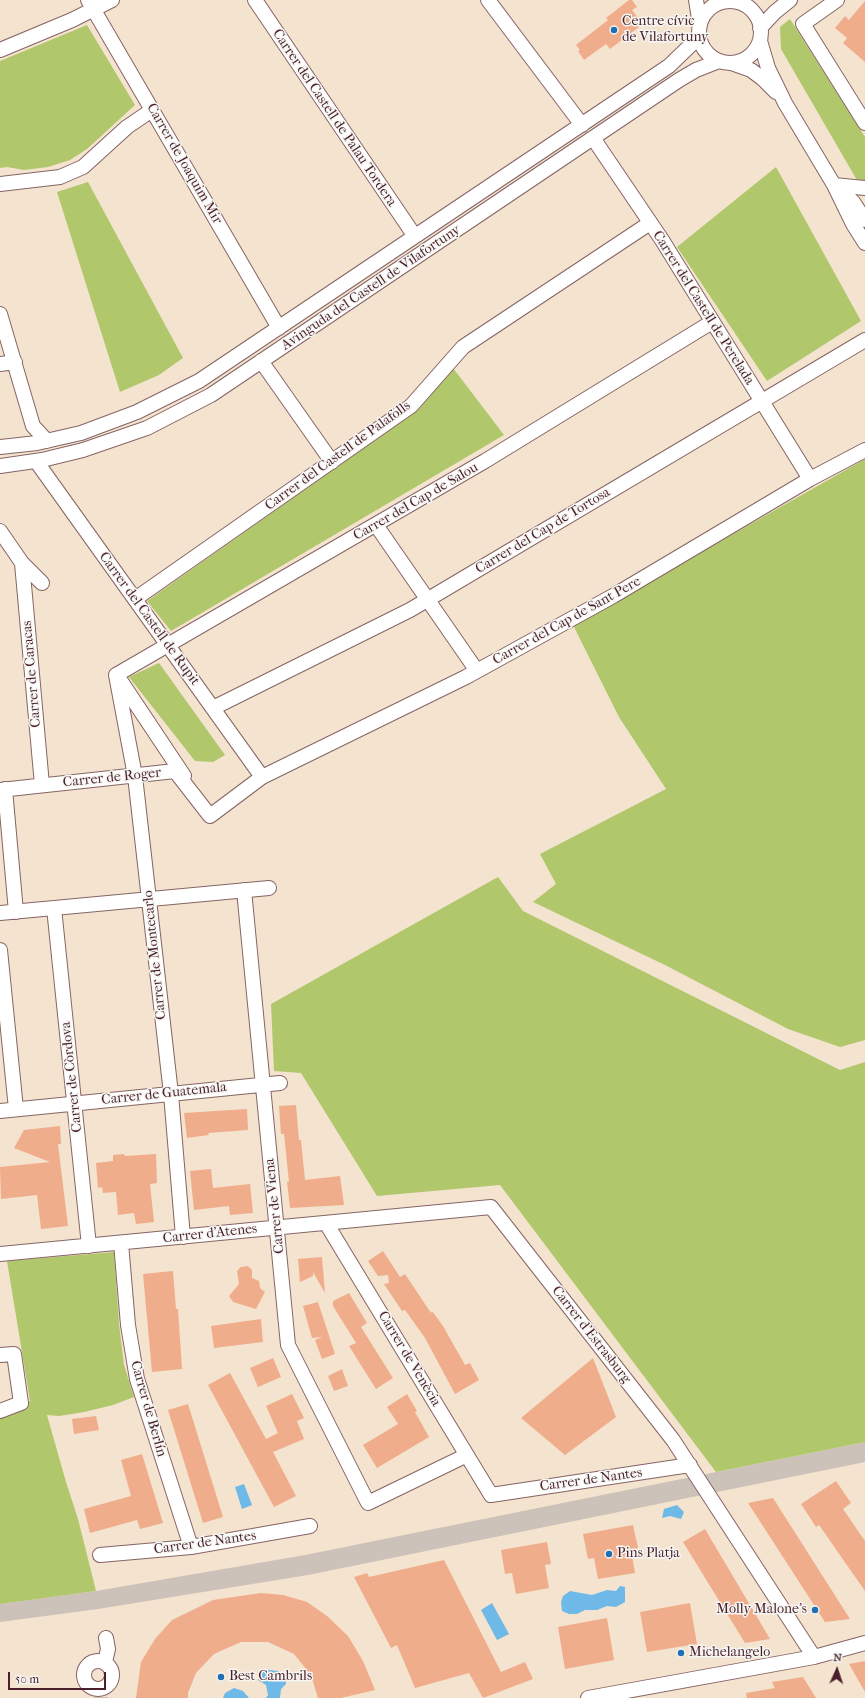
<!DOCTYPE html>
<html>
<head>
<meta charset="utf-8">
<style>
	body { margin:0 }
	#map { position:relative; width:865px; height:1698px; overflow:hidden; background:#f4e3ce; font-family:"IM FELL French Canon",serif }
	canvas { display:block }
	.north { position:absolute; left:817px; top:1650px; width:40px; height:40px; -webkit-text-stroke:3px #f6f6f2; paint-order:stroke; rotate:3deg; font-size:11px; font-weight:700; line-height:16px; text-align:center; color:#4a1f2b }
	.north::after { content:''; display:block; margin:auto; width:14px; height:18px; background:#4a1f2b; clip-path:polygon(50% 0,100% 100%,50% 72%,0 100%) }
	.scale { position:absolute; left:8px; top:1672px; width:98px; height:18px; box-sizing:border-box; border:2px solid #4a1f2b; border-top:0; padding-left:5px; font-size:12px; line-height:14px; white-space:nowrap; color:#4a1f2b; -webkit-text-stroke:3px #f6f6f2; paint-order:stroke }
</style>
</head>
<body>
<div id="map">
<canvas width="865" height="1698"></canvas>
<div class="north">N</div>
<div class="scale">50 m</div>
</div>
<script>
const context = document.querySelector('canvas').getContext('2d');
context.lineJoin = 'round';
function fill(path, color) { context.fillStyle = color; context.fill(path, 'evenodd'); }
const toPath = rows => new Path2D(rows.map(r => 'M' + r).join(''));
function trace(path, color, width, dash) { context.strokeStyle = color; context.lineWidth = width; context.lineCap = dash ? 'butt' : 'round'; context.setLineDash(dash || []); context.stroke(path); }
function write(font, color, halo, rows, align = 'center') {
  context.font = font + ' "IM FELL French Canon",serif'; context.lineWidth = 3; context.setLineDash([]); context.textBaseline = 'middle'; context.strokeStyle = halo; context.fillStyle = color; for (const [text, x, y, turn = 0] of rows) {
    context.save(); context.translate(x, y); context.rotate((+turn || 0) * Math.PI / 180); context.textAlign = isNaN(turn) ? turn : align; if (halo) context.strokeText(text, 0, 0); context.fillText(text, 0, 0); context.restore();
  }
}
fill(toPath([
	[865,1442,865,1462,308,1575,98,1609,0,1622,0,1604,96,1591,305,1555]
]), '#ccc2b9');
fill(toPath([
	[790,19,865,137,865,194,781,49,780,27],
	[87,25,135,105,87,149,70,160,48,167,24,170,7,167,0,168,0,61],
	[776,167,861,321,767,381,677,247],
	[88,182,183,358,159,375,120,392,57,192],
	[453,368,504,435,171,631,147,601,419,409],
	[865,459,865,1040,840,1047,788,1029,665,965,533,902,556,884,540,854,666,789,619,717,573,625],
	[159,663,225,755,213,762,195,761,129,677],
	[498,877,523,911,840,1070,865,1062,865,1442,716,1472,500,1185,377,1196,301,1073,274,1071,271,1004],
	[114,1252,119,1324,124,1365,134,1397,113,1405,84,1412,59,1416,47,1415,66,1482,78,1519,96,1591,0,1604,0,1418,22,1409,30,1401,7,1261]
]), '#b1c76c');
fill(toPath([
	[244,1484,252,1505,242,1509,235,1487],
	[677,1505,684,1512,681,1519,670,1516,662,1518,664,1509],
	[620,1586,625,1587,625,1602,616,1607,607,1606,597,1610,585,1610,577,1614,569,1614,562,1611,561,1602,563,1596,570,1591,592,1595,607,1590,616,1591],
	[492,1603,509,1634,497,1640,481,1610],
	[261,1669,278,1671,286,1676,286,1684,281,1689,280,1698,266,1698,268,1695,266,1685,258,1680,258,1673],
	[234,1688,243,1691,249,1698,223,1698,225,1693]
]), '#6eb9e7');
fill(toPath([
	[629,0,632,0,637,7,632,10,643,24,610,49,606,44,584,60,578,51,580,50,576,45,608,20,606,18],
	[865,1,865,62,843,43,847,38,835,28,845,16,849,20],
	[296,1105,299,1140,301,1140,305,1180,340,1176,344,1205,290,1208,287,1182,289,1182,284,1134,281,1134,279,1106],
	[247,1109,248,1130,208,1133,209,1135,187,1138,184,1113],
	[60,1126,61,1144,58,1144,68,1226,41,1229,37,1195,1,1199,0,1167,50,1162,14,1148,24,1130],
	[124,1154,125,1156,156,1154,157,1183,150,1184,154,1222,136,1224,134,1213,118,1215,116,1192,103,1193,102,1187,98,1188,96,1163,113,1161,113,1155],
	[211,1169,213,1188,250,1184,253,1213,230,1215,229,1206,194,1210,190,1171],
	[383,1251,400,1277,405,1274,431,1313,432,1311,443,1326,465,1365,470,1363,479,1380,455,1394,425,1338,405,1310,402,1311,384,1284,389,1283,388,1275,378,1276,368,1261],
	[322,1257,325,1293,313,1272,313,1276,300,1282,298,1259],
	[248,1266,252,1270,252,1278,259,1281,260,1288,265,1292,256,1309,233,1302,229,1296,239,1284,237,1271,241,1267],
	[173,1271,176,1309,178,1309,182,1369,152,1372,143,1274],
	[349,1293,367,1323,361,1327,393,1378,376,1389,349,1346,356,1343,333,1306,333,1301],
	[318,1302,335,1354,322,1359,315,1340,322,1337,312,1338,303,1306],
	[261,1319,263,1342,214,1348,211,1326],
	[273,1358,281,1377,258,1387,250,1368],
	[593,1358,616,1417,565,1455,521,1418],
	[342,1369,348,1386,334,1391,328,1376],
	[230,1373,266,1439,278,1433,266,1406,292,1394,304,1418,297,1421,304,1439,273,1452,296,1496,274,1507,208,1385],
	[407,1394,417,1411,415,1412,429,1437,377,1468,363,1445,398,1424,387,1407],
	[188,1404,223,1517,203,1523,168,1410],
	[96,1416,99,1430,74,1434,72,1419],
	[142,1454,163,1523,140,1529,137,1520,90,1533,84,1509,131,1496,121,1460],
	[836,1481,851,1503,843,1509,865,1541,865,1591,819,1525,816,1527,801,1504],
	[773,1498,850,1619,825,1622,748,1503],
	[633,1525,638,1548,631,1550,635,1573,598,1579,594,1558,588,1559,583,1534],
	[705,1529,770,1639,745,1643,683,1542],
	[547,1542,551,1564,545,1565,549,1588,516,1594,512,1573,505,1574,501,1550],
	[444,1560,501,1672,525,1662,533,1679,483,1698,469,1673,415,1688,397,1645,391,1648,354,1577,367,1573,369,1577],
	[261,1593,283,1595,307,1602,327,1616,348,1636,363,1661,375,1690,341,1698,318,1698,311,1675,294,1654,268,1642,241,1642,214,1654,196,1673,188,1693,188,1698,136,1698,141,1662,155,1639,172,1620,213,1600],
	[690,1603,697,1644,647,1652,640,1612],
	[607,1618,614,1660,565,1669,558,1627],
	[865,1661,865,1692,849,1664],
	[803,1677,816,1698,747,1698,746,1693,775,1688,772,1682]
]), '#f0ad8c');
trace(toPath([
	[101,1697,101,1698]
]), '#d2bcad', 14, [14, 7]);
const minor = toPath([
	[88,0,279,328],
	[255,0,414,235],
	[488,0,582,125],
	[696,0,700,25],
	[837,0,803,24,865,123],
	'699 32a31 31 0 1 1 62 0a31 31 0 1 1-62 0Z',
	[760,28,775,12,790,0],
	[760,41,768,68,785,103,834,185,853,224,865,243],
	[0,50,72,20,112,0],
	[731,63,751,70,763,79,776,92],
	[593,138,662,240,810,479],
	[0,184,60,177,83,167,127,127,152,110],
	[834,185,865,188],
	[839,189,853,202,865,220],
	[0,314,33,426,47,441],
	[261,361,332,462],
	[0,364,15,362],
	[0,447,37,443,81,433,137,412,199,381,669,66,699,37],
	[36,461,262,777],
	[0,466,42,460,83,450,147,428,211,395,679,80,696,70,719,61],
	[376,525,477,671],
	[0,531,22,563,42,583],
	[22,563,42,785],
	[135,599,411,406,463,347,650,223],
	[116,675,485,461,712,322],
	[116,675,135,776,171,1094,183,1237],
	[120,680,184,776],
	[213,708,410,610,865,340],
	[5,789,16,912],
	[0,790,175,771,210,816,262,777,466,677,613,596,810,479,865,450],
	[244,890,288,1345,368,1503,467,1455],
	[54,908,89,1246],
	[0,913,269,888],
	[0,950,16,1109],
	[0,1111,280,1083],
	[326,1223,491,1495,690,1465],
	[121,1243,128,1325,137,1379,191,1547],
	[0,1254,491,1207,673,1440,814,1657],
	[0,1355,14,1354,21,1403,0,1411],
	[100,1555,191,1547,310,1526],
	'84 1675a14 14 0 1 1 28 0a14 14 0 1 1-28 0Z',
	[105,1662,108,1649,106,1638],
	[588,1698,814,1657,865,1643]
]);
trace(minor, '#866464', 16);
trace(minor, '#fff', 14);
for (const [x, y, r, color] of [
	[614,30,4,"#1f6fb2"],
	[609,1554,4,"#1f6fb2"],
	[815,1610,4,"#1f6fb2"],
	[681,1653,4,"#1f6fb2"],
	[221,1677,4,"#1f6fb2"]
]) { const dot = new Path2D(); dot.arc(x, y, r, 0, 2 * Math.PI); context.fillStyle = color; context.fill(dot); trace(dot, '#f6f6f2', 1.5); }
write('14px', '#4a1f2b', '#f6f6f2', [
	["Centre cívic",622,22],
	["de Vilafortuny",622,38],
	["Pins Platja",617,1554],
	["Molly Malone's",807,1610,"right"],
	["Michelangelo",689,1653],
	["Best Cambrils",229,1677]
], 'left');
write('14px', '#4a1f2b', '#f6f6f2', [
	["Carrer del Castell de Palau Tordera",334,118,56],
	["Carrer de Joaquim Mir",184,164,60],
	["Avinguda del Castell de Vilafortuny",371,288,-34],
	["Carrer del Castell de Perelada",703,308,58],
	["Carrer del Castell de Palafolls",338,456,-36],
	["Carrer del Cap de Salou",416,502,-30],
	["Carrer del Cap de Tortosa",543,531,-31],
	["Carrer del Castell de Rupit",149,619,54],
	["Carrer del Cap de Sant Pere",567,621,-29],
	["Carrer de Caracas",32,674,-95],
	["Carrer de Roger",112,778,-6],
	["Carrer de Montecarlo",155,955,-96],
	["Carrer de Còrdova",72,1077,-96],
	["Carrer de Guatemala",164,1094,-6],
	["Carrer de Viena",275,1206,-96],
	["Carrer d'Atenes",210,1234,-6],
	["Carrer d'Estrasburg",591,1335,52],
	["Carrer de Venècia",409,1359,59],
	["Carrer de Berlín",148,1409,74],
	["Carrer de Nantes",591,1480,-8],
	["Carrer de Nantes",205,1543,-8]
]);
</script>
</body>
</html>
